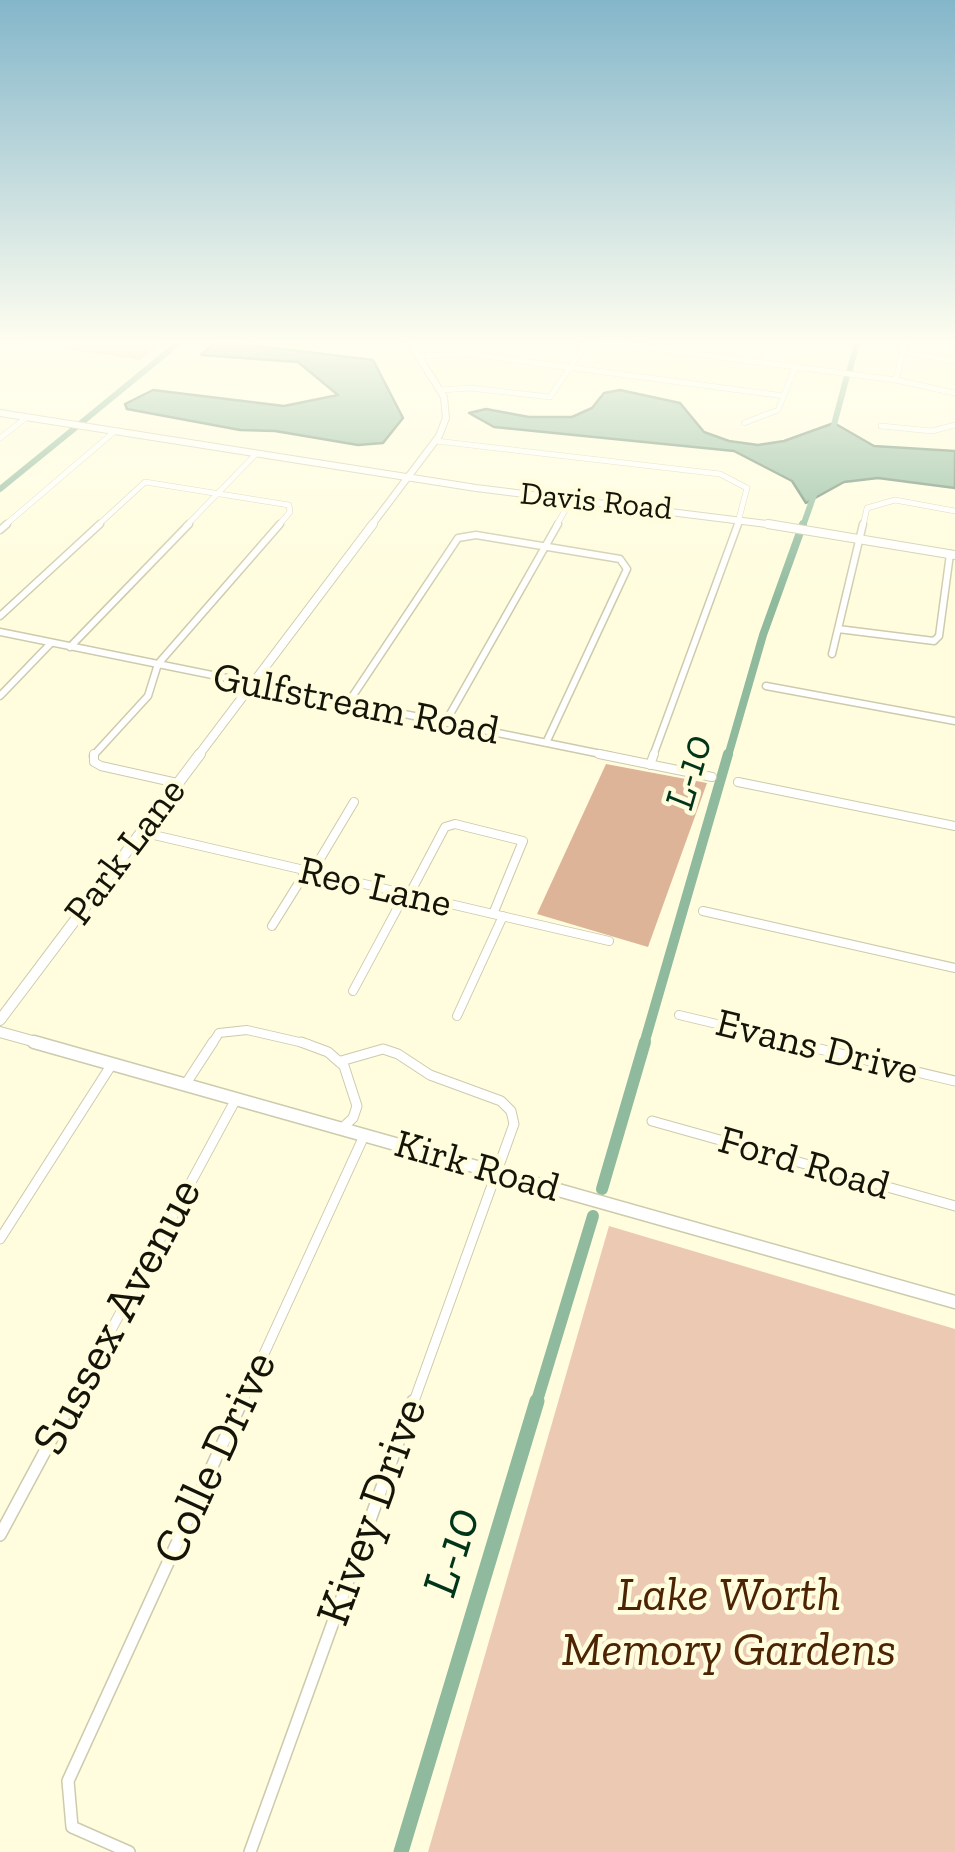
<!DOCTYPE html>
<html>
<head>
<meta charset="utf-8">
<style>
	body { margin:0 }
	canvas { display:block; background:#fffddd }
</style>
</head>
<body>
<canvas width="955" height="1852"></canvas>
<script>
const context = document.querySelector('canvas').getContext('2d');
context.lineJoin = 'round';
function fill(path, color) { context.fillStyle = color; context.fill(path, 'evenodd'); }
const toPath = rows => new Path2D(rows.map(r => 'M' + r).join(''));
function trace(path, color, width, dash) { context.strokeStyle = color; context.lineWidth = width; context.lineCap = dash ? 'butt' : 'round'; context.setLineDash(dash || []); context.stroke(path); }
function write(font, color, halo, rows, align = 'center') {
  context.font = font + ' "Zilla Slab",serif'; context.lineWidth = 9; context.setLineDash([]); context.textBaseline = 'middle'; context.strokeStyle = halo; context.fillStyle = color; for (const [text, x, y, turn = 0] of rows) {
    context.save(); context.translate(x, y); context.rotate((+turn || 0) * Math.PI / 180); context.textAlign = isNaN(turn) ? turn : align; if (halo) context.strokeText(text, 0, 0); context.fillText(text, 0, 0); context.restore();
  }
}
fill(toPath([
	[11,341,164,341,140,360],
	[609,1226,955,1329,955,1852,428,1852]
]), '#ecc9b2');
fill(toPath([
	[606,764,707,783,648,947,537,914]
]), '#deb499');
const water = toPath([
	[217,341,373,360,403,418,383,443,358,445,275,431,240,430,127,409,125,404,153,390,284,406,338,395,298,362,201,355,217,341],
	[620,390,680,403,704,432,729,441,758,445,784,441,834,423,874,446,955,451,955,488,878,478,844,482,806,503,792,481,734,451,494,427,469,413,486,409,529,417,572,417,592,408,604,393,620,390]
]);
fill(water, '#8fba9d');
trace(water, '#6a8871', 2.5);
trace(toPath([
	[849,372,858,341],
	[81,423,181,341],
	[832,432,847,376],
	[0,489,75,428],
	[803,526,815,492]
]), '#8fba9d', 6);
trace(toPath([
	[728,756,763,635,803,524]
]), '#8fba9d', 8);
trace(toPath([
	[644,1044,728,754]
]), '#8fba9d', 10);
trace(toPath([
	[602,1189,645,1042],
	[536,1404,593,1216]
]), '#8fba9d', 12);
trace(toPath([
	[401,1852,537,1401]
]), '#8fba9d', 15);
const minorFar4 = toPath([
	[596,341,896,380,955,393],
	[902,352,955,361],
	[418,356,470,354,784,396],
	[896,380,905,341],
	[441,390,470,388,550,397,588,341],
	[744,423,778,410,795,367],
	[881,426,932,431,955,425],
	[0,438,27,417],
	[436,441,720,474,747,488,737,526],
	[4,526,115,431],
	[97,526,145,482,289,505,290,512,278,526],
	[186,526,256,454],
	[556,526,571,500],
	[863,526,867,508,895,500,955,511]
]);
const minorFar3 = toPath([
	[0,530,7,524],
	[0,616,100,524],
	[838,629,934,641,939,636,950,554],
	[0,632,611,756],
	[70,647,189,524],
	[832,654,863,524],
	[766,686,955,721],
	[0,696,51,643],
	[348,703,458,538,476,535,620,559,627,569,546,743],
	[445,723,558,524],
	[93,756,148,696,158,664,280,524],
	[653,756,738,524]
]);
const minorFar2 = toPath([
	[94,754,94,762,101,766,177,783],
	[599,754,712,777],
	[650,765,654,754],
	[738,782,955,826],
	[141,832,609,941],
	[311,874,354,802],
	[408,897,445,827,455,824,523,841,493,914],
	[703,911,955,968],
	[272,926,305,873],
	[353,991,404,896],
	[679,1015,801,1044],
	[457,1016,503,916],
	[212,1044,219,1033,247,1030,308,1044]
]);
const minorFar1 = toPath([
	[301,1042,328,1052,344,1066,357,1106,353,1118,341,1129],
	[790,1042,955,1081],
	[341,1061,383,1049,398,1054,430,1075,501,1101,511,1111,514,1124,413,1404],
	[185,1085,213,1042],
	[652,1121,955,1206],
	[0,1239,112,1064],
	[71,1404,236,1099],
	[241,1404,364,1136]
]);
const minor = toPath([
	[0,1535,72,1401],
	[129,1852,72,1827,68,1781,242,1401],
	[250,1852,413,1401]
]);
const tertiaryFar3 = toPath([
	[0,413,476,488,783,526],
	[371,526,439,436,446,418,444,397,409,341]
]);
const tertiaryFar2 = toPath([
	[768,524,955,555],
	[198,756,373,524]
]);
const tertiaryFar1 = toPath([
	[0,1020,200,754],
	[0,1032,43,1044]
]);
const tertiary = toPath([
	[34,1042,955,1302]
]);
trace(minorFar4, '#cdcbad', 6);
trace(minorFar3, '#cdcbad', 9);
trace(minorFar2, '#cdcbad', 10);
trace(minorFar1, '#cdcbad', 11);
trace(minor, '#cdcbad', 14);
trace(tertiaryFar3, '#cdcbad', 8);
trace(tertiaryFar2, '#cdcbad', 10);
trace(tertiaryFar1, '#cdcbad', 12);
trace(tertiary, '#cdcbad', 15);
trace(minorFar4, '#fff', 5);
trace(minorFar3, '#fff', 6);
trace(minorFar2, '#fff', 8);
trace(minorFar1, '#fff', 9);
trace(minor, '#fff', 11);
trace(tertiaryFar3, '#fff', 6);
trace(tertiaryFar2, '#fff', 8);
trace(tertiaryFar1, '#fff', 10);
trace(tertiary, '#fff', 12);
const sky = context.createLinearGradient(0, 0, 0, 600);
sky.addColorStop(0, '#84b6ca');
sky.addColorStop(0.57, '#fffef0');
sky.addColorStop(1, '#fffef000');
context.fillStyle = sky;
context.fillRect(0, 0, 955, 600);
write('32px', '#151409', '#fffddd', [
	["Davis Road",596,502,6]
]);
write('40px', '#151409', '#fffddd', [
	["Gulfstream Road",356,705,11],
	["Park Lane",126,852,-53],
	["Reo Lane",375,888,13],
	["Evans Drive",817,1048,14],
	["Ford Road",804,1164,16],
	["Kirk Road",477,1167,16]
]);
write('italic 42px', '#00351a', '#fffddd', [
	["L-10",690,772,-74]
]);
write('48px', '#151409', '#fffddd', [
	["Sussex Avenue",118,1317,-62],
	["Colle Drive",216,1458,-65],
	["Kivey Drive",373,1512,-70]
]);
write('italic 48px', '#4c2404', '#fffddd', [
	["Lake Worth",729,1596],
	["Memory Gardens",729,1651]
]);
write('italic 50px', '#00351a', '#fffddd', [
	["L-10",453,1552,-73]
]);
</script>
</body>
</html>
